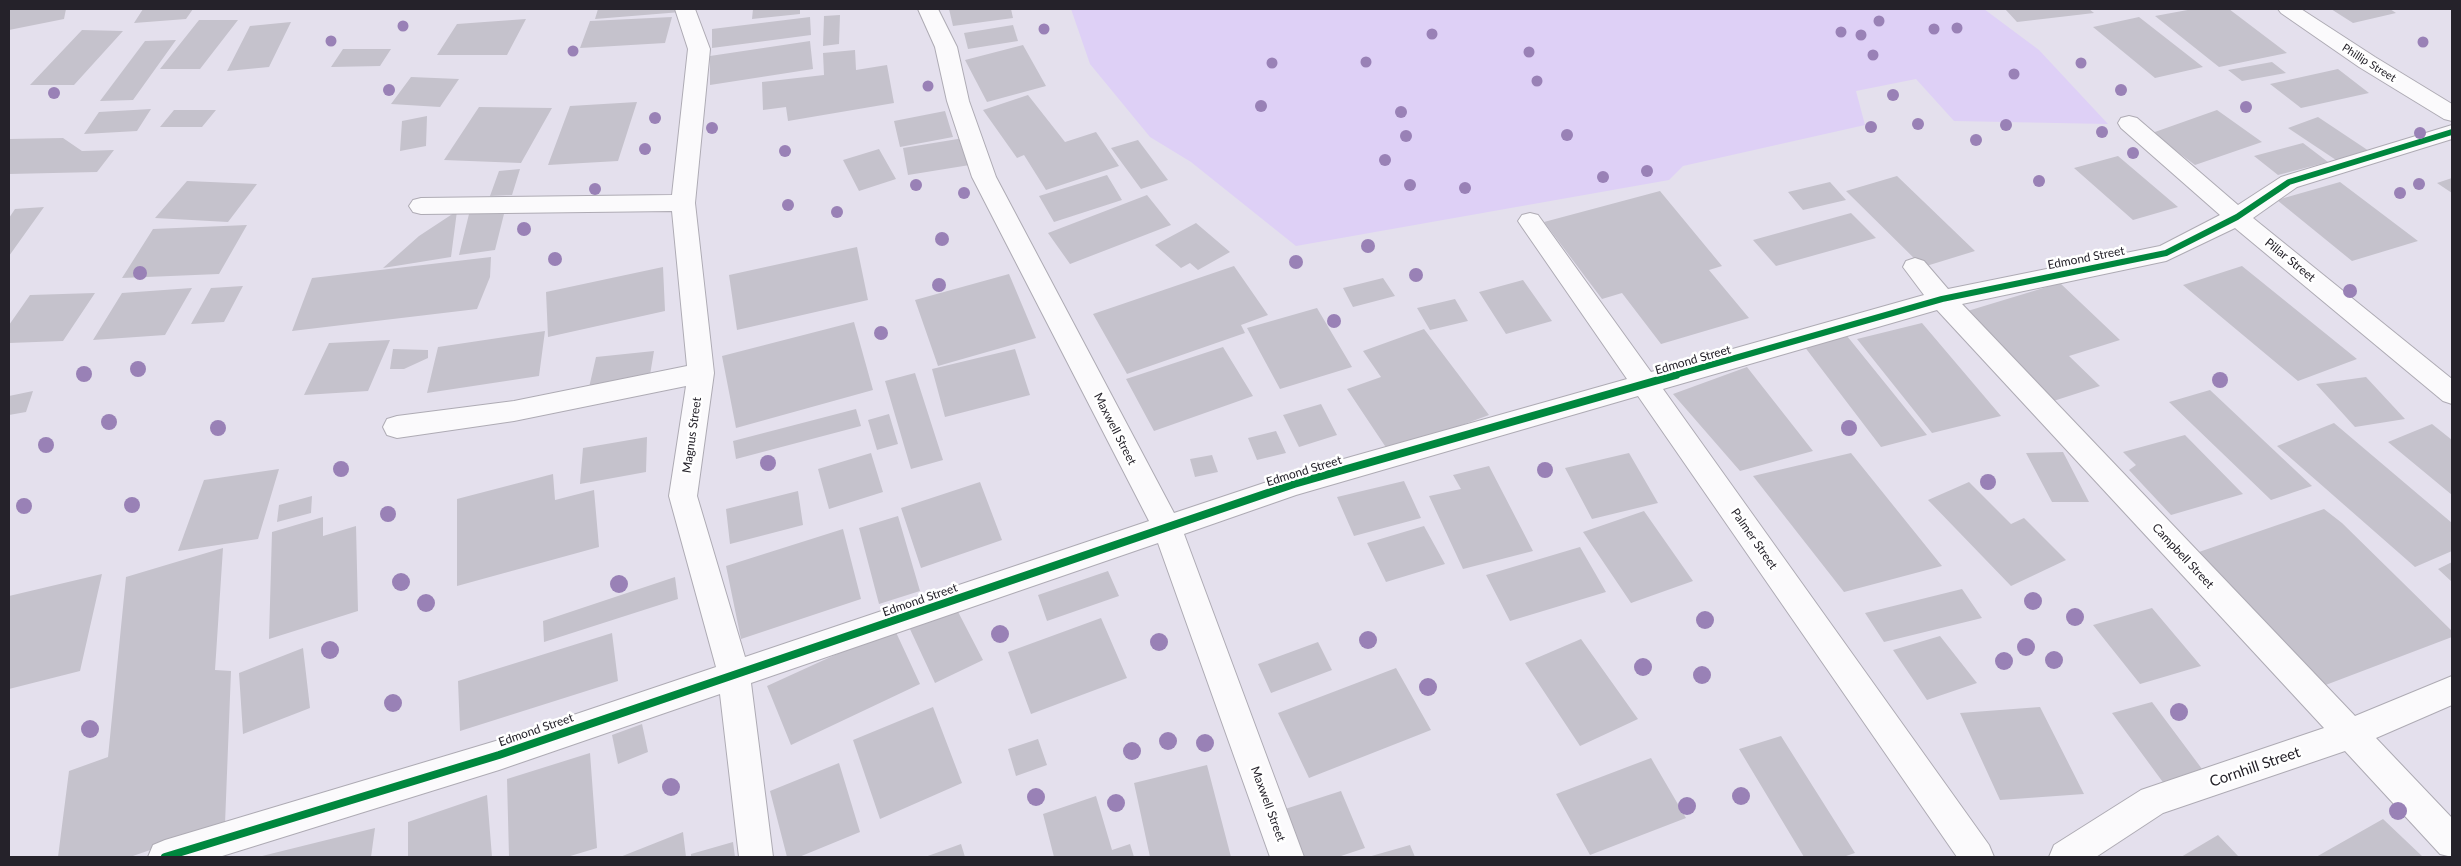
<!DOCTYPE html>
<html>
<head>
<meta charset="utf-8">
<style>
	body { margin:0 }
	#map { position:relative; width:2461px; height:866px; overflow:hidden; background:#e4e0ed; font-family:Lato,sans-serif }
	canvas { display:block }
	.frame { position:absolute; inset:0; border:10px solid #25222a; pointer-events:none }
</style>
</head>
<body>
<div id="map">
<canvas width="2461" height="866"></canvas>
<div class="frame"></div>
</div>
<script>
const context = document.querySelector('canvas').getContext('2d');
context.lineJoin = 'round';
function fill(path, color) { context.fillStyle = color; context.fill(path, 'evenodd'); }
const toPath = rows => new Path2D(rows.map(r => 'M' + r).join(''));
function trace(path, color, width, dash) { context.strokeStyle = color; context.lineWidth = width; context.lineCap = dash ? 'butt' : 'round'; context.setLineDash(dash || []); context.stroke(path); }
function write(font, color, halo, rows, align = 'center') {
  context.font = font + ' Lato,sans-serif'; context.lineWidth = 5; context.setLineDash([]); context.textBaseline = 'middle'; context.strokeStyle = halo; context.fillStyle = color; for (const [text, x, y, turn = 0] of rows) {
    context.save(); context.translate(x, y); context.rotate((+turn || 0) * Math.PI / 180); context.textAlign = isNaN(turn) ? turn : align; if (halo) context.strokeText(text, 0, 0); context.fillText(text, 0, 0); context.restore();
  }
}
fill(toPath([
	[1071,9,1984,9,2039,50,2108,124,1954,121,1916,79,1856,91,1865,125,1683,166,1669,180,1296,246,1191,162,1150,137,1090,64]
]), '#ded0f6');
fill(toPath([
	[9,9,66,9,64,19,9,30],
	[143,9,193,9,186,19,134,23],
	[598,9,682,9,681,12,595,19],
	[753,9,800,9,800,14,752,19],
	[949,9,1011,9,1013,18,953,26],
	[2005,9,2089,9,2094,13,2017,22],
	[2193,9,2229,9,2287,53,2219,67,2155,16],
	[2331,9,2390,9,2396,13,2353,23],
	[840,15,839,44,823,46,824,16],
	[672,17,665,43,580,48,590,21],
	[810,17,811,35,712,48,712,29],
	[2139,17,2203,67,2155,78,2093,27],
	[526,19,507,55,437,55,457,24],
	[199,20,238,20,200,69,160,69],
	[291,22,269,67,227,71,250,26],
	[1013,25,1018,41,968,49,964,33],
	[82,30,123,31,74,85,30,85],
	[176,40,133,100,100,101,145,41],
	[810,41,813,69,710,85,710,56],
	[1023,45,1046,86,987,102,965,60],
	[343,49,391,49,380,66,331,67],
	[855,50,856,70,887,65,894,103,788,121,786,107,763,110,762,82,824,75,823,53],
	[2272,62,2286,73,2242,81,2228,70],
	[2338,69,2369,93,2301,108,2270,84],
	[411,77,459,79,440,107,391,104],
	[1028,95,1065,142,1096,132,1119,166,1046,190,1024,155,1017,158,983,110],
	[637,102,618,161,548,165,570,106],
	[479,107,552,108,521,163,444,160],
	[151,109,137,131,84,134,99,112],
	[174,110,216,110,202,127,160,127],
	[2217,110,2262,142,2195,165,2152,133],
	[945,111,953,137,900,147,894,121],
	[427,116,426,146,400,151,402,121],
	[2318,117,2369,151,2339,162,2288,128],
	[976,136,982,163,908,175,903,148],
	[63,138,82,151,114,150,97,172,9,174,9,139],
	[1138,140,1168,180,1141,189,1111,148],
	[2303,143,2328,162,2278,175,2254,156],
	[879,149,896,179,859,191,843,160],
	[2118,156,2178,207,2133,220,2074,168],
	[520,169,512,195,490,196,499,171],
	[1107,175,1122,200,1054,222,1039,196],
	[1897,176,1975,251,1923,267,1846,191],
	[2452,178,2452,193,2437,183],
	[187,181,257,184,228,222,155,218],
	[1830,182,1846,200,1803,210,1788,192],
	[2340,182,2418,241,2352,261,2277,200],
	[1660,191,1722,266,1709,270,1749,318,1661,344,1622,293,1602,299,1544,222],
	[1147,195,1171,225,1070,264,1048,233],
	[44,207,9,256,9,218,15,209],
	[505,210,495,250,459,255,469,214],
	[457,211,451,257,383,268,419,236],
	[1851,213,1876,238,1776,266,1753,240],
	[1196,223,1230,252,1198,270,1190,263,1181,268,1155,245],
	[247,225,219,274,122,278,153,229],
	[857,247,868,300,737,330,729,275],
	[491,257,490,277,477,309,292,331,312,278],
	[1234,266,1268,315,1241,325,1245,333,1127,374,1093,314],
	[2242,266,2357,359,2298,381,2183,285],
	[663,267,665,311,548,337,546,292],
	[1009,274,1036,338,938,366,915,300],
	[1383,278,1395,296,1353,307,1343,288],
	[1523,280,1552,321,1506,334,1479,292],
	[2060,283,2120,340,2069,356,2100,386,2038,406,1951,316],
	[243,286,224,322,191,324,211,288],
	[192,288,165,335,93,340,122,293],
	[95,293,63,341,9,343,9,325,30,295],
	[1455,299,1468,321,1430,330,1417,308],
	[1317,308,1352,367,1280,389,1247,328],
	[854,322,873,390,736,428,722,356],
	[1922,323,2001,416,1932,433,1857,339],
	[1424,329,1489,415,1389,452,1347,389,1381,377,1363,351],
	[545,331,539,376,427,393,438,347],
	[1847,336,1927,435,1881,447,1804,346],
	[390,340,368,391,304,395,329,343],
	[1223,347,1253,396,1154,431,1126,379],
	[393,349,428,350,428,358,404,369,390,369],
	[1015,349,1030,395,945,417,932,369],
	[654,351,648,387,588,392,596,357],
	[1747,367,1813,451,1740,471,1673,394],
	[915,373,943,460,911,469,885,381],
	[2366,377,2405,419,2355,427,2316,384],
	[2210,390,2312,486,2271,500,2169,402],
	[33,391,26,412,9,415,9,396],
	[1321,404,1337,435,1299,447,1283,415],
	[856,409,861,426,736,459,733,441],
	[889,414,898,444,877,450,868,420],
	[2334,423,2452,523,2452,551,2415,567,2277,446],
	[2432,424,2452,440,2452,495,2388,442],
	[1276,431,1286,453,1257,460,1248,438],
	[2185,435,2243,494,2171,515,2129,470,2136,465,2123,452],
	[647,437,646,472,580,484,583,448],
	[2063,452,2089,502,2052,502,2026,453],
	[871,453,883,492,829,509,818,469],
	[1629,453,1658,503,1592,519,1565,468],
	[1851,453,1942,566,1844,592,1753,476],
	[1212,455,1218,472,1195,477,1190,459],
	[1489,466,1533,551,1463,569,1429,496,1461,489,1453,475],
	[279,469,258,539,178,551,204,480],
	[553,474,555,500,594,490,599,547,457,586,457,499],
	[1404,481,1421,518,1354,536,1337,497],
	[980,482,1002,540,921,568,901,508],
	[1969,482,2011,524,2024,518,2066,560,2011,586,1928,500],
	[798,491,803,525,730,544,726,509],
	[312,496,311,513,277,522,279,505],
	[2324,509,2342,523,2452,631,2452,637,2323,686,2196,553],
	[1644,511,1693,581,1631,603,1583,532],
	[898,516,920,591,879,604,859,528],
	[323,517,323,536,356,526,358,611,269,639,272,532],
	[1424,526,1445,564,1386,582,1367,543],
	[843,529,861,599,741,639,726,566],
	[1580,547,1606,592,1510,621,1486,575],
	[223,548,215,670,231,671,225,824,130,857,58,857,69,771,108,757,126,577],
	[2452,562,2452,582,2438,569],
	[1108,571,1119,596,1047,621,1038,595],
	[102,574,80,671,9,689,9,596],
	[675,577,678,599,544,642,543,621],
	[1962,589,1982,618,1884,642,1865,613],
	[955,606,983,660,935,683,909,627],
	[2152,608,2201,666,2140,684,2093,625],
	[1101,618,1127,678,1031,714,1008,652],
	[894,628,920,684,791,745,767,686],
	[612,633,618,681,460,731,458,681],
	[1940,636,1977,683,1927,700,1893,650],
	[1581,639,1638,719,1580,746,1525,663],
	[1318,642,1332,670,1271,693,1258,664],
	[303,648,310,708,243,734,239,673],
	[1396,668,1431,730,1309,778,1278,713],
	[2152,702,2205,773,2165,785,2112,713],
	[933,707,962,783,880,819,853,740],
	[2040,707,2084,794,2000,800,1960,713],
	[642,724,648,752,618,764,612,735],
	[1781,736,1855,853,1843,857,1804,857,1739,749],
	[1038,739,1047,765,1016,776,1008,749],
	[590,753,597,848,567,857,509,857,507,779],
	[1651,758,1686,818,1590,855,1556,794],
	[839,763,860,832,799,857,787,857,770,791],
	[1207,765,1231,857,1150,857,1134,783],
	[1341,791,1365,848,1338,857,1300,857,1282,810],
	[487,795,492,857,408,857,408,822],
	[1096,796,1112,850,1130,844,1134,857,1054,857,1043,814],
	[2383,819,2423,857,2316,857],
	[375,828,371,857,258,857],
	[683,832,686,857,620,857],
	[2218,835,2239,857,2181,857],
	[733,842,735,857,691,857,691,854],
	[961,844,965,857,925,857],
	[1410,845,1415,857,1368,857]
]), '#c5c2cc');
const minor = toPath([
	[675,9,695,9,710,49,695,203,714,373,697,496,745,657,1149,521,972,177,947,101,935,47,918,9,938,9,957,47,969,101,996,177,1174,513,1294,473,1627,379,1522,227,1518,221,1522,215,1530,213,1538,215,1651,372,1924,295,1903,267,1906,261,1915,258,1924,261,1948,289,2160,246,2220,215,2121,128,2118,123,2121,118,2129,116,2137,118,2238,205,2281,177,2452,125,2452,139,2297,187,2253,218,2452,379,2452,404,2443,401,2235,228,2166,261,1962,304,2355,716,2452,676,2452,705,2376,738,2452,818,2452,857,2440,854,2345,751,2163,813,2096,857,2049,857,2054,845,2141,790,2324,728,1937,310,1663,389,1989,845,1994,857,1957,857,1638,396,1296,495,1184,534,1304,857,1270,857,1158,543,751,683,773,857,739,857,720,694,499,770,219,857,148,857,153,845,165,840,499,740,716,667,669,496,686,386,514,421,397,438,387,435,383,427,387,419,397,416,514,401,687,366,672,211,421,214,413,212,409,206,413,200,421,198,672,195,688,49,675,9],
	[2278,9,2301,9,2375,57,2452,104,2452,121,2444,119,2359,67,2281,13,2278,9]
]);
trace(minor, '#aeabb4', 2);
fill(minor, '#fbfafc');
trace(toPath([
	[1672,376,1942,299,2166,253,2237,217,2289,182,2452,132]
]), '#00873e', 6);
trace(toPath([
	[165,857,499,755,1294,484,1676,375]
]), '#00873e', 8);
context.fillStyle = '#9981b6';
for (const [x, y, r] of [
	[1879,21,5.5],
	[403,26,5.5],
	[1957,28,5.5],
	[1044,29,5.5],
	[1934,29,5.5],
	[1841,32,5.5],
	[1432,34,5.5],
	[1861,35,5.5],
	[331,41,5.5],
	[2423,42,5.5],
	[573,51,5.5],
	[1529,52,5.5],
	[1873,55,5.5],
	[1366,62,5.5],
	[1272,63,5.5],
	[2081,63,5.5],
	[2014,74,5.5],
	[1537,81,5.5],
	[928,86,5.5],
	[389,90,6],
	[2121,90,6],
	[54,93,6],
	[1893,95,6],
	[1261,106,6],
	[2246,107,6],
	[1401,112,6],
	[655,118,6],
	[1918,124,6],
	[2006,125,6],
	[1871,127,6],
	[712,128,6],
	[2102,132,6],
	[2420,133,6],
	[1567,135,6],
	[1406,136,6],
	[1976,140,6],
	[645,149,6],
	[785,151,6],
	[2133,153,6],
	[1385,160,6],
	[1647,171,6],
	[1603,177,6],
	[2039,181,6],
	[2419,184,6],
	[916,185,6],
	[1410,185,6],
	[1465,188,6],
	[595,189,6],
	[964,193,6],
	[2400,193,6],
	[788,205,6],
	[837,212,6],
	[524,229,7],
	[942,239,7],
	[1368,246,7],
	[555,259,7],
	[1296,262,7],
	[140,273,7],
	[1416,275,7],
	[939,285,7],
	[2350,291,7],
	[1334,321,7],
	[881,333,7],
	[138,369,8],
	[84,374,8],
	[2220,380,8],
	[109,422,8],
	[218,428,8],
	[1849,428,8],
	[46,445,8],
	[768,463,8],
	[341,469,8],
	[1545,470,8],
	[1988,482,8],
	[132,505,8],
	[24,506,8],
	[388,514,8],
	[401,582,9],
	[619,584,9],
	[2033,601,9],
	[426,603,9],
	[2075,617,9],
	[1705,620,9],
	[1000,634,9],
	[1368,640,9],
	[1159,642,9],
	[2026,647,9],
	[330,650,9],
	[2054,660,9],
	[2004,661,9],
	[1643,667,9],
	[1702,675,9],
	[1428,687,9],
	[393,703,9],
	[2179,712,9],
	[90,729,9],
	[1168,741,9],
	[1205,743,9],
	[1132,751,9],
	[671,787,9],
	[1741,796,9],
	[1036,797,9],
	[1116,803,9],
	[1687,806,9],
	[2398,811,9]
]) { context.beginPath(); context.arc(x, y, r, 0, 2 * Math.PI); context.fill(); }
write('11px', '#25222a', '#fff', [
	["Phillip Street",2369,63,32]
]);
write('12px', '#25222a', '#fff', [
	["Edmond Street",2086,258,-11],
	["Pillar Street",2290,260,39],
	["Edmond Street",1693,360,-16],
	["Maxwell Street",1115,429,63],
	["Magnus Street",692,435,-82],
	["Edmond Street",1304,471,-17],
	["Palmer Street",1754,539,55],
	["Campbell Street",2183,556,47],
	["Edmond Street",920,600,-19],
	["Edmond Street",536,730,-19],
	["Maxwell Street",1268,804,70]
]);
write('15px', '#25222a', '#fff', [
	["Cornhill Street",2255,767,-19]
]);
</script>
</body>
</html>
